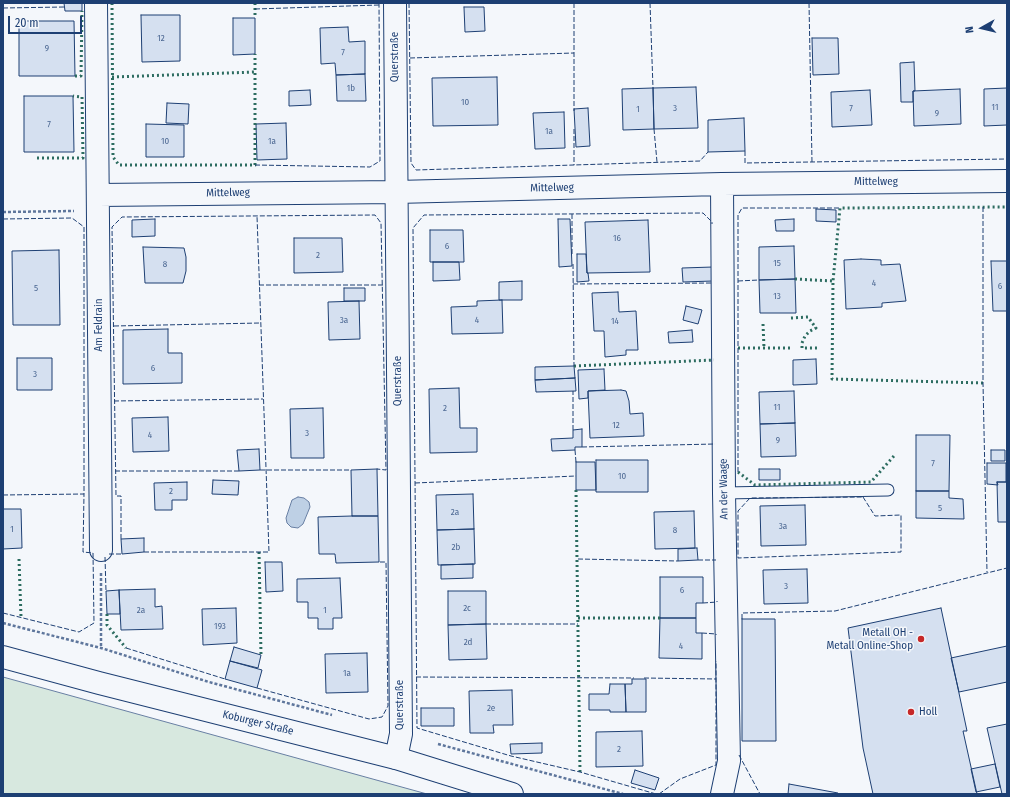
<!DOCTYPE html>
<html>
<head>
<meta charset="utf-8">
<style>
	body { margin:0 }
	#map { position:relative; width:1010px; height:797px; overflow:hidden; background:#f4f7fb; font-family:"Fira Sans Condensed",sans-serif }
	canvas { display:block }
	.frame { position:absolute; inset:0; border:4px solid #1d3f73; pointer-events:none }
	.north { position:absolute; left:962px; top:8px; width:40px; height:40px; -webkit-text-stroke:3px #f4f7fb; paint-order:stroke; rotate:262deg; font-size:11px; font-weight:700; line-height:16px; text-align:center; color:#1d3f73 }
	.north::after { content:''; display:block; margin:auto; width:14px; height:18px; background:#1d3f73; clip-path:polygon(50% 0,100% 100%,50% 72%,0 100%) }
	.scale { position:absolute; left:8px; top:16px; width:74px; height:18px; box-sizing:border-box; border:2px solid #1d3f73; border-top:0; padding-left:5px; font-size:12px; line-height:14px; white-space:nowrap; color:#1d3f73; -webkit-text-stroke:3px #f4f7fb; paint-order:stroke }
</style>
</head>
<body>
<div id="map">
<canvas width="1010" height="797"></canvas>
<div class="frame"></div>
<div class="north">N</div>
<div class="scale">20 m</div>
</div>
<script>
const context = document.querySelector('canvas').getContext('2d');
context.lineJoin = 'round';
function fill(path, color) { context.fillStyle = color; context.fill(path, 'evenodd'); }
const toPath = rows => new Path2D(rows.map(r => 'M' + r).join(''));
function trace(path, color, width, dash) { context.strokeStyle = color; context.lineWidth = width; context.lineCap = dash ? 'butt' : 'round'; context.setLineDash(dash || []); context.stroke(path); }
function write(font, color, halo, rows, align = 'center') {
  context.font = font + ' "Fira Sans Condensed",sans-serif'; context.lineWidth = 3; context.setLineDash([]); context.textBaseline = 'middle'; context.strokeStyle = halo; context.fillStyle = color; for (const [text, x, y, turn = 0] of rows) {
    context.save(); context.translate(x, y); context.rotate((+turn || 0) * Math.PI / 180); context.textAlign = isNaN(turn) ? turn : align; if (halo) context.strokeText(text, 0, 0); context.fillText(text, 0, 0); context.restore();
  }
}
const green = toPath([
	[3,677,427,794,3,794,3,677]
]);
fill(green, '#d7e8df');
trace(green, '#687fa3', 1);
const water = toPath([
	[298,497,304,498,309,502,310,507,303,524,298,528,291,527,287,523,286,518,292,500,298,497]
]);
fill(water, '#bed0e5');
trace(water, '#687fa3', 1);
const building = toPath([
	[64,3,82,3,82,11,65,11,64,3],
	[464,7,484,7,485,31,465,32,464,7],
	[141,15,180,15,180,61,142,62,141,15],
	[233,18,255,18,255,54,233,55,233,18],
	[19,21,74,21,75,76,19,76,19,21],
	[348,27,349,42,365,41,365,74,336,75,335,63,321,64,320,28,348,27],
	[812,38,838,38,839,74,813,75,812,38],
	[914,62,915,91,913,91,913,102,901,102,900,63,914,62],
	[365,74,366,101,337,101,336,75,365,74],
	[497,77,498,125,433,126,432,78,497,77],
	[696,87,698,128,654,129,653,88,696,87],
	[653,88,654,129,623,130,622,89,653,88],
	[1007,88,1007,125,984,126,984,89,1007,88],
	[960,89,961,124,914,126,913,91,960,89],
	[310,90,311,105,289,106,289,91,310,90],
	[870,90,872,125,832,127,831,92,870,90],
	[24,96,73,96,74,152,24,152,24,96],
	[167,103,189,104,188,124,166,123,167,103],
	[588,108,590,146,576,147,574,109,588,108],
	[564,112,565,148,535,149,533,113,564,112],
	[744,118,745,151,708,152,708,120,744,118],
	[286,123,287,159,257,160,256,124,286,123],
	[146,124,184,125,184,157,146,157,146,124],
	[816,209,836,210,836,222,816,221,816,209],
	[155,219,155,236,132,237,132,220,155,219],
	[558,219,570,219,572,266,559,267,558,219],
	[794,219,794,231,776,231,775,220,794,219],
	[648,220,650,272,587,273,585,222,648,220],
	[430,230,463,230,464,262,430,262,430,230],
	[294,238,342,238,343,272,294,273,294,238],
	[794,246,795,279,759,280,759,247,794,246],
	[143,247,184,248,186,257,186,271,183,283,145,283,143,247],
	[59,250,60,325,13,325,12,251,59,250],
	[577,254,586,254,587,273,588,273,589,281,577,282,577,254],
	[861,259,881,260,881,265,900,264,906,301,882,303,882,307,846,309,844,260,861,259],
	[991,261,1007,261,1007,311,993,311,991,261],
	[433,262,459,262,460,280,433,281,433,262],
	[713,267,713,281,683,282,682,268,713,267],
	[795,279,796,313,760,313,759,280,795,279],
	[522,281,522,300,499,300,499,282,522,281],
	[344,288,365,288,365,301,344,301,344,288],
	[618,292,619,312,636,311,638,350,626,350,626,355,605,357,604,331,594,331,592,293,618,292],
	[502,300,503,333,452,334,451,307,477,306,477,301,502,300],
	[359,301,360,339,329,340,328,302,359,301],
	[686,306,702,310,698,324,683,320,686,306],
	[168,329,168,353,182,353,182,383,123,384,123,330,168,329],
	[692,330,693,342,669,343,668,332,692,330],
	[17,358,52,358,52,390,17,390,17,358],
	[816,359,817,384,793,385,793,360,816,359],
	[574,366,575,378,535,380,535,367,574,366],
	[604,369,605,390,588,391,588,398,579,399,578,370,604,369],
	[575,378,576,391,536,392,535,380,575,378],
	[459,388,460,428,477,428,477,452,430,453,429,389,459,388],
	[621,390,626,391,629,401,630,414,643,413,644,436,590,438,588,391,621,390],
	[794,391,795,423,760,424,759,392,794,391],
	[323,408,324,458,291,458,290,409,323,408],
	[168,417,169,451,133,452,132,418,168,417],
	[795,423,796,456,761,457,760,424,795,423],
	[582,429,582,447,575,447,575,450,552,451,551,439,573,438,573,430,582,429],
	[916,435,950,435,949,491,916,491,916,435],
	[259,449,260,470,239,471,237,450,259,449],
	[991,450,1005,450,1005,461,991,461,991,450],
	[596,460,648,460,648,492,596,492,596,460],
	[576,462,595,462,596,490,576,490,576,462],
	[987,463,1006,463,1006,482,997,482,998,485,987,484,987,463],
	[377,469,378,516,352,516,351,470,377,469],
	[759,469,780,469,780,480,759,480,759,469],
	[213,480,239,481,238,495,212,494,213,480],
	[187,482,187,500,172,500,172,510,155,510,154,483,187,482],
	[997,482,1007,482,1007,522,998,522,997,482],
	[916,491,949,491,949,498,963,499,964,519,916,518,916,491],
	[473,494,474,529,437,530,436,495,473,494],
	[805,505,806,545,761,546,760,506,805,505],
	[3,509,21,509,22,548,3,549,3,509],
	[694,511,695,548,655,549,654,512,694,511],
	[352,516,378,516,379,562,336,563,335,554,319,554,318,517,352,516],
	[474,529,475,564,438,565,437,530,474,529],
	[144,538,144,552,122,554,121,539,144,538],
	[697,548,698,560,678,561,678,549,697,548],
	[265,562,282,562,283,591,266,592,265,562],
	[473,564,473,578,441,579,441,565,473,564],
	[807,569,808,603,764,604,763,570,807,569],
	[660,577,703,577,703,603,696,603,696,618,660,618,660,577],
	[340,578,342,618,333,618,333,629,318,629,318,618,308,618,308,602,297,602,297,579,340,578],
	[155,589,155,607,162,606,163,629,121,630,119,590,155,589],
	[119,590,120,614,107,614,106,591,119,590],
	[448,591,486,591,486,624,448,625,448,591],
	[236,608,237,643,203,645,202,609,236,608],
	[941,608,967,731,963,731,977,794,873,794,863,748,848,628,941,608],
	[660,618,696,618,696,633,702,633,702,659,659,658,660,618],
	[742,619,775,619,776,741,742,741,742,619],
	[486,624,487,659,449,660,448,625,486,624],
	[1007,646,1007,682,959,692,951,658,1007,646],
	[234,647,261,655,258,668,230,661,234,647],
	[367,653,368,692,326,693,325,654,367,653],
	[230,661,262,670,257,688,225,679,230,661],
	[632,679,646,679,646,712,626,712,625,684,632,684,632,679],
	[610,684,625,684,626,712,610,712,610,710,589,710,589,694,609,694,610,684],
	[512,690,513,725,493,725,494,733,470,733,469,691,512,690],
	[421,708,454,708,454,726,421,726,421,708],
	[1007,724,1007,794,1002,794,987,728,1007,724],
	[642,731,643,766,596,767,596,732,642,731],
	[542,743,542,753,511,754,510,744,542,743],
	[995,764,1000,787,976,792,971,769,995,764],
	[635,770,659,778,655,790,631,783,635,770],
	[789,784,838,793,838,794,788,794,789,784]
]);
fill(building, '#d5e0f0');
trace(building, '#1d3f73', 1);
const service = toPath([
	[724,493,888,490]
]);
const minor = toPath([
	[96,3,101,550],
	[395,3,401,734,396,758],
	[98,195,396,192,722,184,1007,181],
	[722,794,729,761,724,493,722,184]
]);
const secondary = toPath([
	[3,657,99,683,396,758,512,794]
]);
trace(service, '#1d3f73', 13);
trace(minor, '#1d3f73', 24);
trace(secondary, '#1d3f73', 24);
trace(toPath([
	[3,212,74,211],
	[101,573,101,648],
	[3,623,101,648,209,682,332,715],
	[438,744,623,794]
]), '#5e769c', 2.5, [3, 2]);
trace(service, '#f4f7fb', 11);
trace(minor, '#f4f7fb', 22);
trace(secondary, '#f4f7fb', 22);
trace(toPath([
	[112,3,113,157,119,165,255,165,255,54],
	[255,3,255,18],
	[75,76,81,76,82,11],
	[112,77,255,72],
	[37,158,83,158,82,97,73,96],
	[795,279,833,281],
	[791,318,808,317,816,328,810,331,805,336,802,343,802,348,817,348],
	[763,324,764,348],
	[738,348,790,348],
	[574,366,714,360],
	[983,383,832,379,833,281,840,208,1007,207],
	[738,472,755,485,871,482,894,456],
	[576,490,580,772],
	[259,552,261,655],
	[19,559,21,617],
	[107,614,107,625,126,648],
	[578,618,660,618]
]), '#2c6c60', 3, [2, 3]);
trace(toPath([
	[409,3,411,163,416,170,700,161,708,152],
	[574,3,574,111],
	[650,3,653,88],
	[809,3,812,162],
	[3,8,64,7],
	[255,9,379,5],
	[410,58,574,53],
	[574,129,574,165],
	[654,129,657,162],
	[745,151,745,163,1007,159],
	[255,165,370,167,380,161,379,3],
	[983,207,983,383,987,572],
	[572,214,572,254],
	[3,219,72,218,84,227,84,494,3,495],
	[573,264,574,366],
	[738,281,759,280],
	[573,284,713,283],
	[259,285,383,285],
	[114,326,260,323],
	[114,401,263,399],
	[573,430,573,391],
	[582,447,715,444],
	[575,450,576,462],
	[260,470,351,470],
	[115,471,239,471],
	[738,472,738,215,742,208,840,208],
	[415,483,576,476],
	[863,497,875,516,901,515,901,552,738,558,738,511,750,498,863,497],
	[121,539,121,496,116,496,112,227,122,217,375,215,381,223,386,470,377,469],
	[144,552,269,552,257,216],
	[109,554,122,554],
	[105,557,106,591],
	[578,559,678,561],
	[698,560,716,560],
	[703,603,717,602,717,601],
	[3,613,79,632,94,623,93,553,83,552,84,494],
	[742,619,742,613,835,611,1007,568],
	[486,624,578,624],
	[702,633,716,634,716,635],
	[126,648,225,679],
	[416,677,634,678],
	[644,678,716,679],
	[257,688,369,719,382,717,388,706,386,562,379,562],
	[739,755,760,794],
	[656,794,580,772,511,756,417,728,413,228,424,215,703,213,712,222,712,224],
	[659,794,680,779,716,765,716,661]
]), '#1d3f73', 1, [5, 2]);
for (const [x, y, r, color] of [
	[921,639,4,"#c62828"],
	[911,712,4,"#c62828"]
]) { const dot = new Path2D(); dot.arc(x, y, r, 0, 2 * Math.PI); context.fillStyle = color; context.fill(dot); trace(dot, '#f4f7fb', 1.5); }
write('9px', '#4b6792', null, [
	["12",161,38],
	["9",47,48],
	["7",343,52],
	["1b",351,88],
	["10",465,102],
	["11",995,107],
	["3",675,108],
	["7",851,108],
	["1",638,109],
	["9",937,113],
	["7",49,124],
	["1a",549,131],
	["10",165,141],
	["1a",272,141],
	["16",617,238],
	["6",447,246],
	["2",318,255],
	["15",777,263],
	["8",165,264],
	["4",874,283],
	["6",1000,286],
	["5",36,288],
	["13",777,296],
	["3a",344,320],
	["4",477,320],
	["14",615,321],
	["6",153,368],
	["3",35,374],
	["11",777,407],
	["2",445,408],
	["12",616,425],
	["3",307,433],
	["4",150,435],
	["9",778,440],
	["7",933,463],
	["10",622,476],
	["2",171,491],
	["5",940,508],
	["2a",455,512],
	["3a",783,526],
	["1",12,529],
	["8",675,530],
	["2b",456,547],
	["3",786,586],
	["6",682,590],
	["2c",467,608],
	["2a",141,610],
	["1",325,610],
	["193",220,626],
	["2d",468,642],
	["4",681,646],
	["1a",347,673],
	["2e",491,708],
	["2",619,749]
]);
write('11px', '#1d3f73', '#f4f7fb', [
	["Querstraße",395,57,-90],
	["Mittelweg",876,182],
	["Mittelweg",552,188,-1],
	["Mittelweg",228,193,-1],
	["Am Feldrain",99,325,-90],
	["Querstraße",398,381,-90],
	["An der Waage",724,489,-91],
	["Querstraße",400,705,-90],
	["Koburger Straße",258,723,14]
]);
write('11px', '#1d3f73', '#f4f7fb', [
	["Metall OH -",913,633],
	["Metall Online-Shop",913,646],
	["Holl",919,712,"left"]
], 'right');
</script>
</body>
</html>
